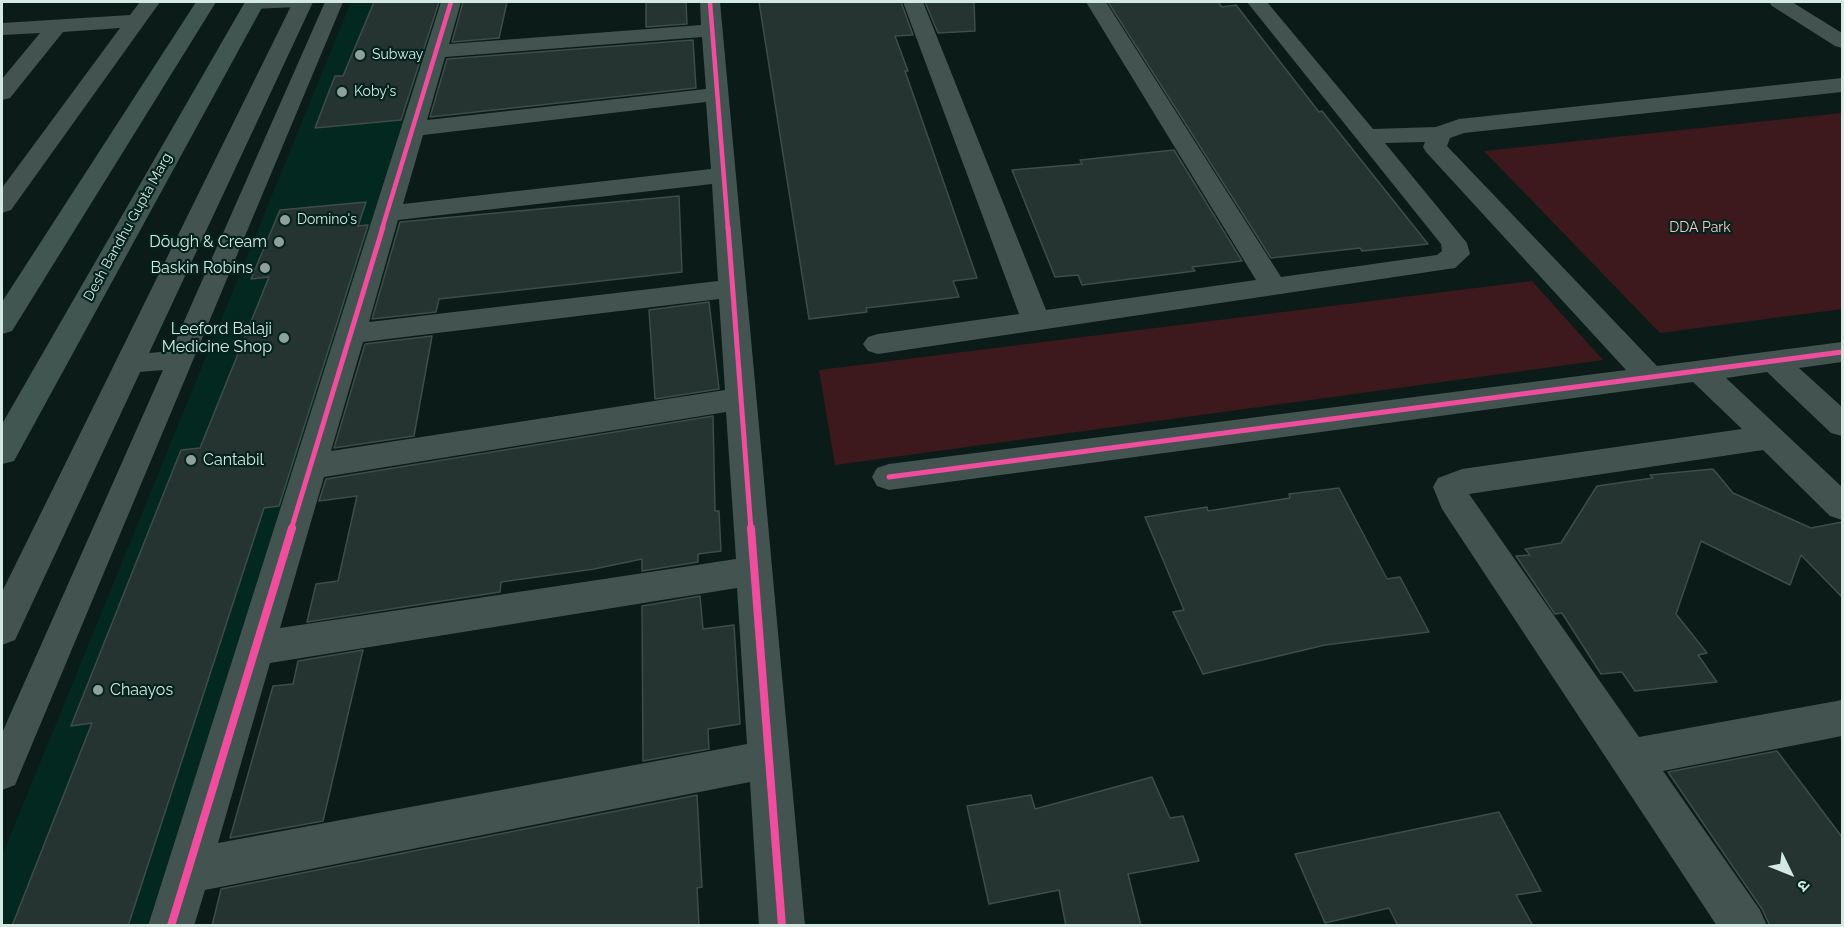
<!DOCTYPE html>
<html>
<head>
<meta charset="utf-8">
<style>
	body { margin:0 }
	#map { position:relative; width:1844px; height:927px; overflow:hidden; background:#0b1c18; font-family:Raleway,"Noto Sans Devanagari",sans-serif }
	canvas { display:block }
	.frame { position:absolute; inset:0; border:3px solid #d4e9e2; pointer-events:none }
	.north { position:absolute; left:1760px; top:843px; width:60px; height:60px; -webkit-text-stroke:4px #04231c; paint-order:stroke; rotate:133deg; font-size:16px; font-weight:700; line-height:24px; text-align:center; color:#d4e9e2 }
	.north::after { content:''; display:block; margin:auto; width:21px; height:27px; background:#d4e9e2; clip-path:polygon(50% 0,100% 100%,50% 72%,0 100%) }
</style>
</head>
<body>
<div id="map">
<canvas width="1844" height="927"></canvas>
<div class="frame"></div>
<div class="north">उ</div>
</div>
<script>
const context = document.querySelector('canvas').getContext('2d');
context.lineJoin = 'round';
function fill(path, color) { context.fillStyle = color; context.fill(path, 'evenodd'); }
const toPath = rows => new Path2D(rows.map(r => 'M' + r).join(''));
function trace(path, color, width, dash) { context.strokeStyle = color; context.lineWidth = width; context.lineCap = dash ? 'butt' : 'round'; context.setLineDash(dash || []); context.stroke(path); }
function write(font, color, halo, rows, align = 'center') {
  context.font = font + ' Raleway,sans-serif'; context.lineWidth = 4.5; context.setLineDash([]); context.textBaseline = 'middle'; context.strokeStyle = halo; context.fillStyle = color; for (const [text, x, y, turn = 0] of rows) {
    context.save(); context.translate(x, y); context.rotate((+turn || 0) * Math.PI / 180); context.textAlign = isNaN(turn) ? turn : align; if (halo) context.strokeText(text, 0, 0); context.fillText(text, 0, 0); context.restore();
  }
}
fill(toPath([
	[351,2,440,2,152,925,2,926,2,856]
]), '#022820');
fill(toPath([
	[1842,113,1842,309,1660,333,1484,151],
	[1532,281,1603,360,835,465,819,370]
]), '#3d191d');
const building = toPath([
	[374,2,439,2,401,120,315,128,335,76,343,76,374,2],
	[463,2,507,2,499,38,452,42,463,2],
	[646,2,686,2,687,24,646,27,646,2],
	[759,2,901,2,913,35,895,36,908,71,905,71,977,278,953,281,959,297,866,308,867,312,809,319,759,2],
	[925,2,974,2,975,31,938,33,925,2],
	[1108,2,1218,2,1222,7,1236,5,1319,112,1322,111,1428,244,1362,251,1360,248,1271,258,1108,2],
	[693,40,696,88,430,117,447,59,693,40],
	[1174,150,1242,261,1192,267,1195,271,1082,285,1078,275,1055,277,1012,170,1082,164,1080,160,1174,150],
	[679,196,682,272,439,299,436,312,372,319,400,222,679,196],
	[366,202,358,226,368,225,279,506,264,508,128,926,12,926,92,723,71,726,181,450,200,448,269,277,251,279,280,210,366,202],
	[709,302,719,389,655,399,649,310,709,302],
	[432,336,414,436,334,448,365,344,432,336],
	[713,416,715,511,719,511,721,551,698,554,698,562,642,571,642,559,594,569,501,582,500,592,307,622,316,584,338,581,357,496,319,501,326,479,713,416],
	[1713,469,1733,493,1811,528,1842,522,1842,597,1801,555,1790,585,1701,541,1676,614,1707,653,1698,655,1717,682,1635,691,1622,672,1601,674,1562,613,1555,614,1516,556,1530,555,1525,549,1561,543,1597,486,1653,478,1650,475,1713,469],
	[1339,488,1387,579,1400,577,1429,632,1325,645,1203,674,1173,612,1184,610,1145,517,1207,507,1208,511,1290,498,1289,494,1339,488],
	[700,596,703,629,734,625,740,724,708,729,709,749,643,761,642,606,700,596],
	[363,650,323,821,230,838,273,686,293,684,298,661,363,650],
	[1777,751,1842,837,1842,926,1770,926,1762,909,1668,772,1777,751],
	[1152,777,1170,818,1183,816,1199,861,1128,874,1141,926,1066,926,1059,890,989,904,967,806,1031,795,1035,809,1152,777],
	[697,795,702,887,697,888,699,926,212,926,221,889,697,795],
	[1499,812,1541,891,1516,895,1533,926,1398,926,1389,908,1325,923,1295,854,1499,812]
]);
fill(building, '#253430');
trace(building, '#3e4d49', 1.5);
fill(toPath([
	[246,2,306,2,303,6,297,7,253,9,247,8,244,4,246,2],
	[325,2,343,2,20,773,15,785,2,790,2,733,163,370,128,373,119,370,115,364,119,358,128,355,171,351,325,2]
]), '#435450');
fill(toPath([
	[140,2,160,2,11,210,2,213,2,188,120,28,63,32,10,98,2,100,2,79,40,33,2,35,2,23,130,15,140,2],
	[293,2,313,2,15,640,2,645,2,592,293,2],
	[441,2,461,2,449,44,701,25,700,2,720,2,805,926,759,926,750,782,205,890,194,926,148,926,441,2],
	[702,37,706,89,427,120,445,57,702,37],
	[706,102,711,169,403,204,423,135,706,102],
	[712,184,718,281,369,322,398,220,712,184],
	[719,299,725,390,331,451,363,342,719,299],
	[726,412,736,559,280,628,324,477,726,412],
	[737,588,747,744,218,843,270,663,737,588],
	[903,2,923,2,1046,310,1256,280,1086,2,1106,2,1281,277,1437,255,1442,251,1441,244,1247,2,1267,2,1373,129,1436,127,1459,119,1842,78,1842,92,1464,133,1450,138,1447,146,1657,366,1842,342,1842,362,1799,368,1842,407,1842,436,1831,433,1767,372,1726,378,1842,487,1842,520,1830,516,1763,450,1469,494,1639,737,1842,700,1842,736,1663,771,1760,910,1767,926,1717,926,1442,509,1433,487,1438,478,1462,469,1742,429,1693,382,889,490,877,486,872,477,877,468,889,464,1626,370,1426,152,1423,147,1425,142,1385,143,1467,243,1470,254,1455,268,878,354,868,351,863,344,868,337,878,334,1019,314,903,2],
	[1769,2,1792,2,1842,33,1842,48,1835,46,1772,6,1769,2]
]), '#435450');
fill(toPath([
	[196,2,216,2,12,331,2,334,2,302,196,2],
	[245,2,265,2,14,461,2,464,2,424,245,2]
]), '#415651');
trace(toPath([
	[710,2,728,229],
	[382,229,451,2]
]), '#ef4d9e', 4.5);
trace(toPath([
	[728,227,751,530],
	[889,477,1842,352],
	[291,530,383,227]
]), '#ef4d9e', 5);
trace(toPath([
	[751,528,782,926],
	[171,926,292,528]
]), '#ef4d9e', 8);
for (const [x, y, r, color] of [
	[360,55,6,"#8ea19b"],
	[342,92,6,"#8ea19b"],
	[285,220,6,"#8ea19b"],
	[279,242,6,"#8ea19b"],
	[265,268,6,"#8ea19b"],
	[284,338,6,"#8ea19b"],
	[191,460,6,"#8ea19b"],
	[98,690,6,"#8ea19b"]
]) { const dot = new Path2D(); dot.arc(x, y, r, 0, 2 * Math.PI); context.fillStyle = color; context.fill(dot); trace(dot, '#04231c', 2); }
write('14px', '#d4e9e2', '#04231c', [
	["Subway",372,55],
	["Koby's",354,92],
	["Domino's",297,220]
], 'left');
write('14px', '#d4e9e2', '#04231c', [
	["Desh Bandhu Gupta Marg",128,227,-61]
]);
write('14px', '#f9c4c7', '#04231c', [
	["DDA Park",1700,228]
]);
write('16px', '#d4e9e2', '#04231c', [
	["Dōugh & Cream",267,242],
	["Baskin Robins",253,268],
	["Leeford Balaji",272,329],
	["Medicine Shop",272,347],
	["Cantabil",203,460,"left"],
	["Chaayos",110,690,"left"]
], 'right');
</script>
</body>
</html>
